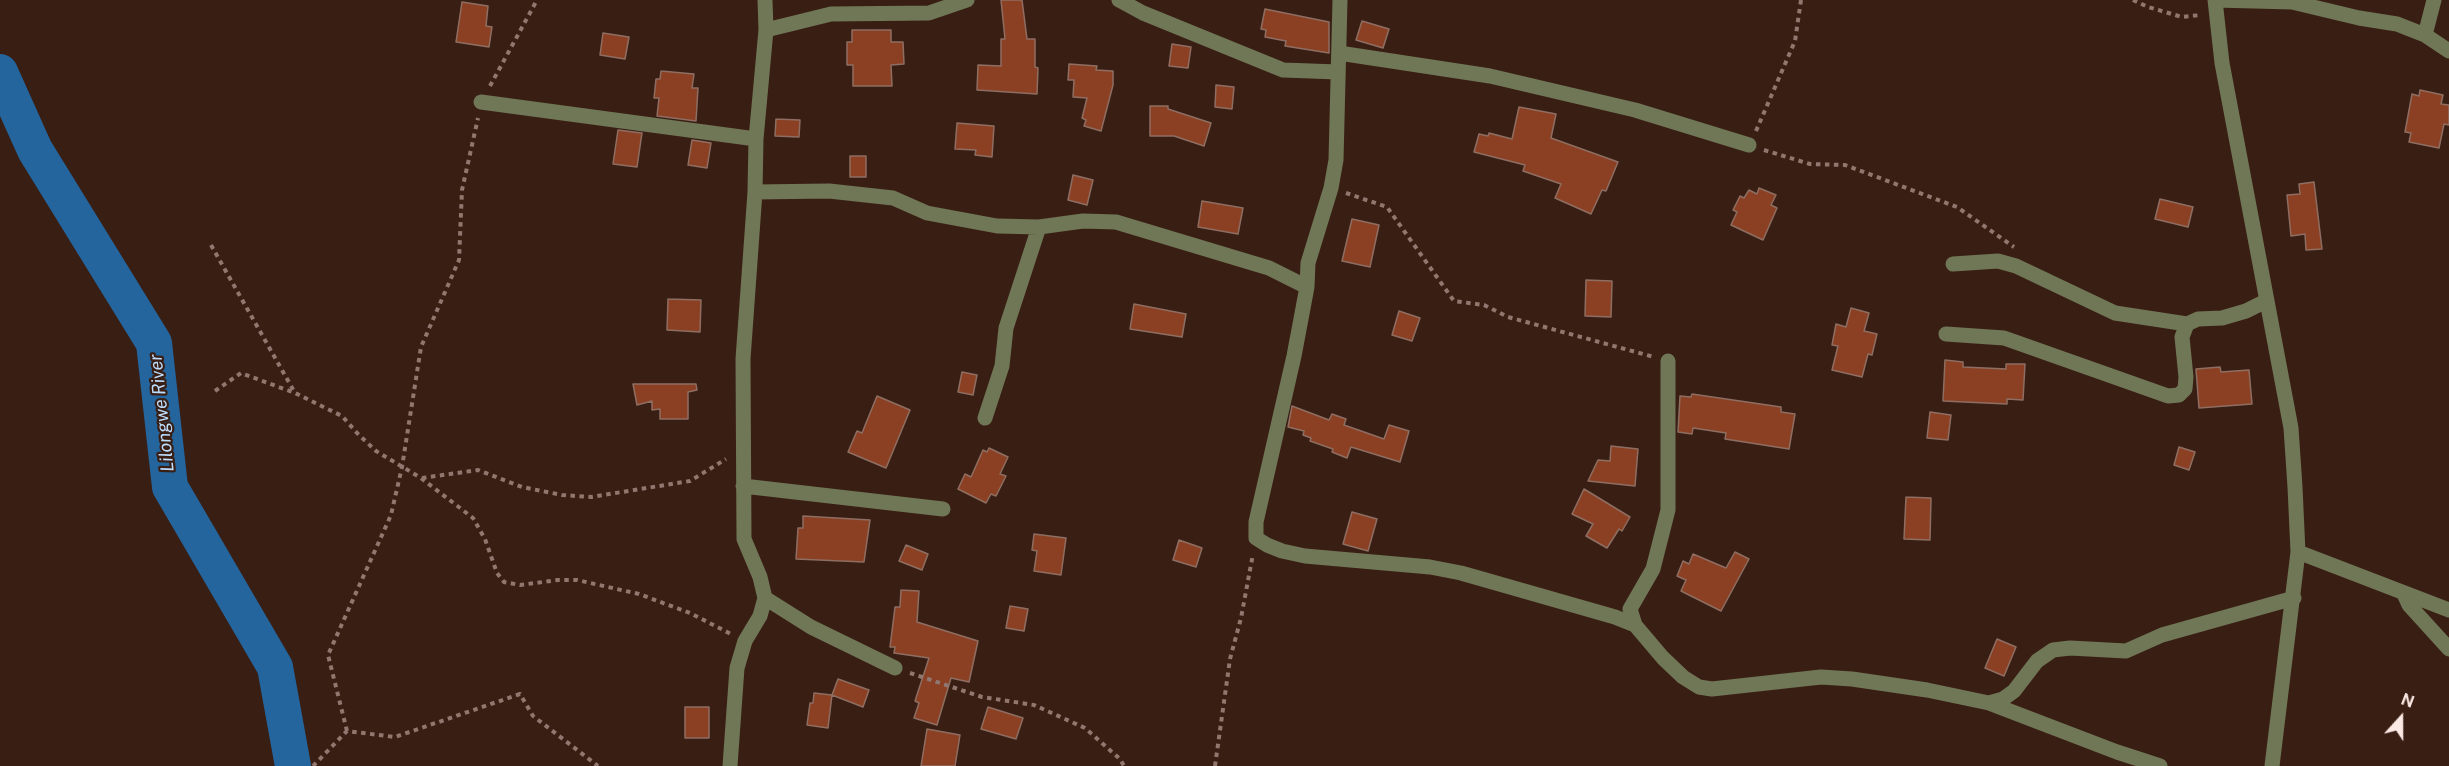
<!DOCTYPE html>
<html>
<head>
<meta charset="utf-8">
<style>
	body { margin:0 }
	#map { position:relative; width:2449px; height:766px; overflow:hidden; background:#391e14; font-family:"Public Sans",sans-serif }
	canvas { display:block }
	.north { position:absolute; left:2371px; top:688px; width:60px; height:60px; -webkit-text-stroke:4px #391e14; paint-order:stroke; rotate:21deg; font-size:16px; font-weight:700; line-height:24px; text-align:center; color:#fce9e3 }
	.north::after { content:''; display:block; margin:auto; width:21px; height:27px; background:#fce9e3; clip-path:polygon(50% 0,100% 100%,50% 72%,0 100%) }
</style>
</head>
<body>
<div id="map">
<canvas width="2449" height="766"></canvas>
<div class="north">N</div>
</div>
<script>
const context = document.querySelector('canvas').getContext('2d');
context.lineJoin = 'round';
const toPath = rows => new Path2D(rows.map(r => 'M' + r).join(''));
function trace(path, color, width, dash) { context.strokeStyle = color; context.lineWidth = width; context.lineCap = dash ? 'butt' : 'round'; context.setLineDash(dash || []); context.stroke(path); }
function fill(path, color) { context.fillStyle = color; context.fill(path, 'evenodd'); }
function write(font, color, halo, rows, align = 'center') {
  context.font = font + ' "Public Sans",sans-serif'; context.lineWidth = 4.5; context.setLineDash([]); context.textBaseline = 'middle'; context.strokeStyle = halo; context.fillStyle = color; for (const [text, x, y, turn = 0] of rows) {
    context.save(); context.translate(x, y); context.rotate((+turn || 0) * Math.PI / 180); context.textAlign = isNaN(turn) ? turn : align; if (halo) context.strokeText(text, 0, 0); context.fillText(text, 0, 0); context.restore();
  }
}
trace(toPath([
	[0,72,35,150,154,343,170,487,275,667,293,766]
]), '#25659d', 36);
const building = toPath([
	[1001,0,1022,0,1027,39,1035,39,1035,67,1038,68,1037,94,977,90,978,65,1001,66,1001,39,1005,39,1001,0],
	[462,2,488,6,486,26,492,27,489,47,456,42,462,2],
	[1265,9,1329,22,1329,53,1285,46,1286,41,1265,37,1266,30,1261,29,1265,9],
	[1362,21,1389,29,1383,48,1356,40,1362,21],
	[852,30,891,30,891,42,903,42,904,64,891,65,892,86,853,86,853,65,847,65,847,42,852,42,852,30],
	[603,33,629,37,625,59,600,55,603,33],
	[1172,44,1191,47,1188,68,1169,66,1172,44],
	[1069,64,1097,66,1096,70,1113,71,1113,85,1101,131,1084,126,1086,120,1082,118,1087,98,1073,97,1074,80,1068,80,1069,64],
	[661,71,694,74,692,88,698,88,696,121,657,116,659,98,654,98,656,79,660,79,661,71],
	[1216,85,1234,87,1232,109,1215,107,1216,85],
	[2420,90,2443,95,2441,104,2449,105,2449,125,2444,124,2439,148,2409,142,2411,133,2405,132,2412,94,2419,96,2420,90],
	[1150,106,1168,106,1168,109,1211,123,1204,146,1174,136,1150,136,1150,106],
	[1519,107,1556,114,1551,138,1618,162,1606,191,1602,190,1591,214,1555,198,1561,184,1523,171,1525,165,1474,152,1479,134,1488,136,1489,133,1512,139,1519,107],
	[776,119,800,120,799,137,775,136,776,119],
	[957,123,994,126,992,157,975,155,976,150,955,149,957,123],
	[618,130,642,133,637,167,613,164,618,130],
	[692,140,711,143,707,168,688,165,692,140],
	[850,156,866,156,866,177,850,177,850,156],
	[1073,175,1093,180,1087,205,1068,200,1073,175],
	[2314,182,2322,249,2306,250,2305,234,2291,236,2287,195,2300,194,2299,184,2314,182],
	[1759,188,1776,195,1771,205,1777,208,1763,240,1731,225,1737,212,1733,210,1740,196,1744,198,1749,190,1757,194,1759,188],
	[2160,199,2193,207,2188,227,2155,219,2160,199],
	[1202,201,1243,208,1238,234,1198,227,1202,201],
	[1352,219,1379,225,1370,267,1342,261,1352,219],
	[1586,280,1612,281,1611,317,1585,316,1586,280],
	[668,299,701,300,700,332,667,330,668,299],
	[1134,304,1186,314,1182,337,1130,329,1134,304],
	[1851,308,1869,313,1864,331,1877,334,1872,355,1868,354,1862,377,1832,370,1838,346,1832,345,1836,324,1846,327,1851,308],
	[1399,311,1420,318,1412,341,1392,335,1399,311],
	[1945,360,1963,362,1963,367,1985,368,2006,369,2006,364,2025,364,2023,400,2007,399,2007,404,1943,401,1945,360],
	[2220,367,2221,372,2249,370,2252,404,2199,408,2196,369,2220,367],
	[962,372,977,375,973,395,958,392,962,372],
	[633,384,696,384,697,390,688,392,688,419,660,419,660,409,652,410,652,401,637,405,633,384],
	[1692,394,1781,407,1781,412,1795,414,1789,449,1725,439,1726,433,1693,428,1692,434,1678,432,1680,396,1691,397,1692,394],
	[877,396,910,410,886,468,848,452,857,431,862,433,877,396],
	[1292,406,1329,420,1332,414,1346,419,1344,425,1384,439,1389,425,1409,431,1400,462,1351,447,1347,458,1332,452,1333,449,1310,441,1311,438,1303,435,1304,431,1288,427,1292,406],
	[1930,412,1951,415,1948,440,1927,438,1930,412],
	[1611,446,1638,449,1635,486,1588,481,1598,460,1610,461,1611,446],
	[2179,447,2195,452,2189,470,2174,465,2179,447],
	[989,448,1008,457,1000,474,1006,476,996,496,991,494,986,503,958,489,965,474,971,477,983,450,987,452,989,448],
	[1584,489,1630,517,1622,531,1619,529,1607,548,1586,536,1593,524,1572,514,1584,489],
	[1906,497,1931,498,1930,540,1904,539,1906,497],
	[1352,512,1377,519,1368,551,1343,544,1352,512],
	[803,516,870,520,864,562,796,559,798,528,803,528,803,516],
	[1034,534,1066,538,1061,575,1034,571,1037,551,1032,550,1034,534],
	[1179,540,1202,548,1196,567,1173,560,1179,540],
	[906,545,928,554,922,570,899,561,906,545],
	[1735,552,1749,559,1721,611,1681,591,1686,580,1677,576,1683,561,1689,564,1693,554,1726,568,1735,552],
	[901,590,919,591,917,622,978,641,969,682,951,678,937,725,914,718,919,703,915,701,929,658,894,653,895,647,890,647,895,607,900,607,901,590],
	[1010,606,1028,609,1024,631,1006,628,1010,606],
	[1997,639,2016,647,2004,676,1985,668,1997,639],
	[838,679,869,690,863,707,832,695,838,679],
	[814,693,832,695,828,728,807,725,810,703,813,703,814,693],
	[685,707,709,707,709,738,685,738,685,707],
	[988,707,1023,718,1016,739,981,729,988,707],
	[927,729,960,735,955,766,921,766,927,729]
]);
fill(building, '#8b4024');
trace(building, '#8f6e62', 1.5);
trace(toPath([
	[2133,0,2148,7,2182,17,2201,15],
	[490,86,537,0],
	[1756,131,1795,41,1801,0],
	[1764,150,1810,164,1845,165,1957,207,2014,247],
	[1346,193,1387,207,1454,301,1484,305,1508,317,1654,357],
	[211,245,295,393],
	[215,391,241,373,295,393,342,416,358,434,376,451,421,478,473,518,485,539,497,573,504,582,520,585,558,580,577,580,639,594,690,613,731,634],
	[422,478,478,470,522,487,562,495,591,497,690,481,726,459],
	[910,673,982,697,1034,705,1085,728,1120,759,1124,766],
	[347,731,328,655,391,515,402,467,421,347,459,260,462,190,478,118],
	[313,766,347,731,395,737,520,694,533,716,598,766],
	[1215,766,1230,659,1241,618,1253,554]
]), '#907870', 4, [4.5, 4.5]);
trace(toPath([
	[1119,0,1143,13,1283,70,1338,72],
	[1340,0,1336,160,1331,188,1308,263,1307,287,1294,356,1256,522,1256,538,1267,545,1282,551,1305,556,1430,567,1461,573,1615,617,1635,625,1663,658,1683,677,1699,687,1712,689,1821,677,1852,679,1927,690,1989,703,2003,699,2014,691,2037,661,2053,650,2070,648,2126,651,2162,635,2294,598],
	[2215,0,2222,63,2291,428,2295,487,2298,552,2272,766],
	[2215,0,2292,2,2359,18,2397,24,2425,35,2449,51],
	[766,30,831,14,929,13,967,0],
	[2425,35,2434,0],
	[1339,53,1490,76,1635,110,1749,145],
	[481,102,756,139],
	[755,192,829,191,893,198,927,213,997,226,1039,227,1083,221,1116,222,1269,268,1307,287],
	[1953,264,1998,261,2016,266,2115,313,2187,324],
	[1946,334,2004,338,2168,396,2179,395,2185,389,2186,377,2182,337,2187,324,2198,319,2222,318,2246,311,2266,301],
	[985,418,1002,366,1006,328,1039,227],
	[743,486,943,509],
	[2298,552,2449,610],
	[2404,594,2409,605,2449,649],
	[765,598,811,627,895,668],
	[1635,625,1630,609,1653,569,1668,510,1668,361],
	[1989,703,2117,752,2160,766],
	[730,766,737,668,745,641,760,616,765,598,760,577,744,539,743,359,755,192,756,139,766,30,765,0]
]), '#707756', 15);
write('italic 18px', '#bedefe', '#391e14', [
	["Lilongwe River",162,413,-96]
]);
</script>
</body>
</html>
